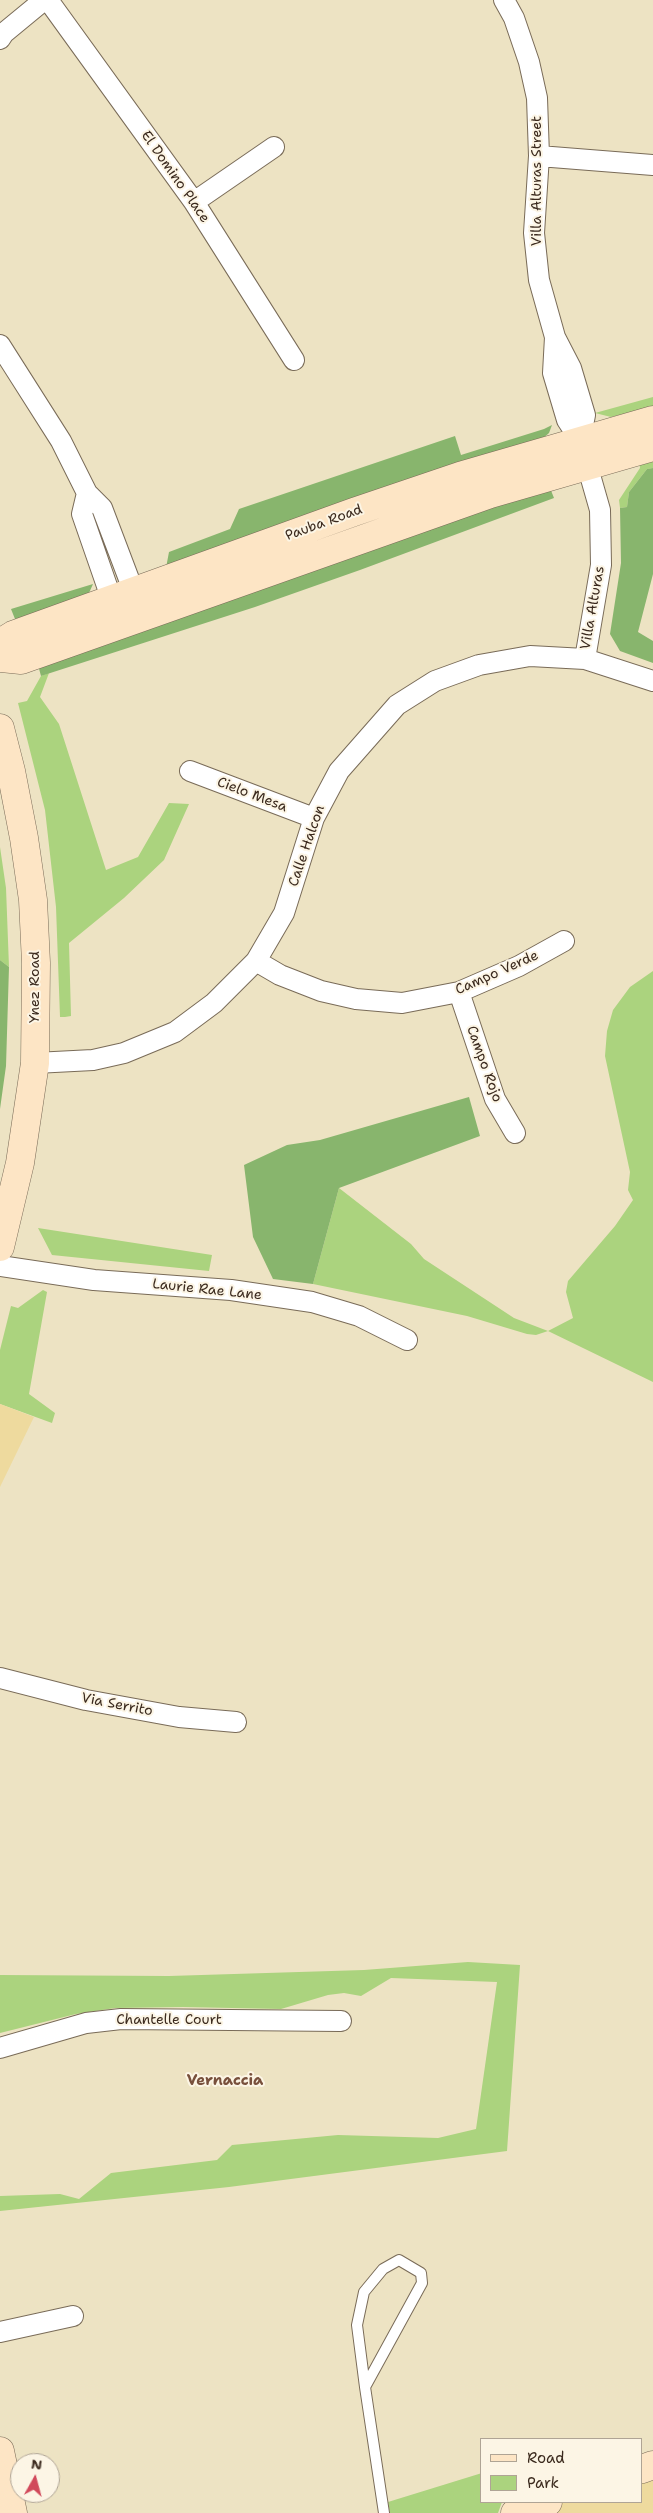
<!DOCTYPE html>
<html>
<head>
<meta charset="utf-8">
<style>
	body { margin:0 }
	#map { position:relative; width:653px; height:2513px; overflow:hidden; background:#ede3c3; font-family:"Shantell Sans",sans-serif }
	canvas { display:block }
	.legend { position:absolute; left:480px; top:2438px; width:162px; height:65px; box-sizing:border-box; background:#fcf5e5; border:1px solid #afa495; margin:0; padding:6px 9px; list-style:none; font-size:15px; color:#3b2a1e }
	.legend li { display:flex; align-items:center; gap:10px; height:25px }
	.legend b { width:25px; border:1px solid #afa495 }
	.north { position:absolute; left:10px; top:2453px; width:50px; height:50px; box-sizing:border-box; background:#fcf5e5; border:1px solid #afa495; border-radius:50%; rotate:7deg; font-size:14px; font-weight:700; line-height:20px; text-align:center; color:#3b2a1e }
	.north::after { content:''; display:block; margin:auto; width:18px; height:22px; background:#d1495b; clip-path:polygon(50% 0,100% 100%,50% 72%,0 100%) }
</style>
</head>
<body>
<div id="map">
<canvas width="653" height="2513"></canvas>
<ul class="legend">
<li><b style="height:6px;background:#fde5c5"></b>Road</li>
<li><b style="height:14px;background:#abd37e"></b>Park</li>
</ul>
<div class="north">N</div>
</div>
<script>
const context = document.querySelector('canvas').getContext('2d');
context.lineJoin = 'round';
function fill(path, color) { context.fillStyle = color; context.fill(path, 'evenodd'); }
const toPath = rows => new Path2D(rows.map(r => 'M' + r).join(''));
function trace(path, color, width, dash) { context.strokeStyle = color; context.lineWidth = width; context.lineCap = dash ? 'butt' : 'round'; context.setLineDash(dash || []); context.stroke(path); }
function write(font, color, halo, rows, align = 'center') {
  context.font = font + ' "Shantell Sans",sans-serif'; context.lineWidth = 4; context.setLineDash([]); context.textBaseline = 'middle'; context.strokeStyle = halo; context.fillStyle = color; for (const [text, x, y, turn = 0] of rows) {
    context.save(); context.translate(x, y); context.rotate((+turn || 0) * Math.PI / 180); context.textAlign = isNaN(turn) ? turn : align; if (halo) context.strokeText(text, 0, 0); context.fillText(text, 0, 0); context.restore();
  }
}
fill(toPath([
	[653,397,653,407,611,417,595,413],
	[653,459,653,468,647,469,629,492,627,507,620,508,619,500,640,468,639,462],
	[49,673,40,697,59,724,106,870,138,857,169,803,189,804,164,860,124,898,69,943,71,1016,65,1017,60,1017,56,907,45,810,18,703,27,701,41,676],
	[0,847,6,888,9,967,0,960],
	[653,971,653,1382,548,1331,536,1335,527,1334,467,1316,313,1284,339,1188,411,1244,424,1259,514,1318,548,1331,573,1318,566,1292,568,1281,615,1226,633,1200,628,1190,630,1172,605,1056,607,1031,613,1010,630,987],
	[38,1228,212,1255,209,1271,52,1255],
	[43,1290,47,1292,29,1394,55,1413,52,1423,0,1404,0,1350,11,1306,18,1308],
	[468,1962,520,1965,507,2151,229,2187,0,2211,0,2196,60,2194,79,2199,111,2173,217,2160,232,2145,338,2135,438,2138,476,2129,497,1982,391,1978,361,1996,344,1993,328,1995,281,2009,183,2007,115,2008,76,2014,0,2033,0,1975,169,1976,364,1970],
	[482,2473,482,2502,502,2502,498,2513,390,2513,388,2502]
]), '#abd37e');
fill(toPath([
	[552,425,549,433,541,440,165,573,169,552,230,529,239,509,455,436,461,455,544,429],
	[653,468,653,574,638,632,653,641,653,663,620,651,610,634,621,563,620,508,627,507,629,492,647,469],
	[550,488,554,498,360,570,255,607,41,676,38,665],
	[93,584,89,593,36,614,15,619,11,609],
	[0,960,9,967,6,1066,0,1109],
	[469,1097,480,1136,339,1188,313,1284,273,1279,253,1237,244,1165,287,1145,320,1140]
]), '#88b56d');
fill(toPath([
	[0,1404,34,1417,0,1487],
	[653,2471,653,2513,533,2513,565,2502,642,2502,642,2475]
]), '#eeda9e');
const lane = toPath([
	[365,2387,422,2283,421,2273,399,2260,383,2269,364,2292,357,2325,365,2387,384,2513]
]);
const street = toPath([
	[48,0,194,202,294,360],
	[504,0,514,18,529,62,537,98,539,156,534,233,539,280,555,337,571,368,585,415,580,440],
	[0,39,4,33,44,0],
	[539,156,653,165],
	[194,202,274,147],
	[555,337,553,373,567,420,580,440,600,510,601,565,585,659],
	[0,345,61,441,87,493,102,508,138,603],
	[87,493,82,514,116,612],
	[190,771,314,818],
	[256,961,280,975,321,991,356,999,402,1003,459,992,519,966,564,941],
	[459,992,495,1099,515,1133],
	[35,1063,93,1060,124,1053,175,1032,214,1003,256,961,284,913,314,818,339,771,397,705,435,681,479,665,530,656,585,659,653,681],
	[0,1266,94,1280,231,1290,312,1302,359,1316,407,1340],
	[0,1678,86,1700,179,1717,236,1722],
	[0,2048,86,2023,121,2019,341,2021],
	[0,2332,73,2316]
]);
const secondary = toPath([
	[0,643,13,635,354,512,460,476,653,420],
	[0,658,21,660,490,494,653,447],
	[0,728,11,771,24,838,33,900,36,963,35,1063,20,1163,0,1247],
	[0,2451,13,2513],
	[642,2469,653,2465],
	[515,2513,548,2502]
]);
trace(lane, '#796b58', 12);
trace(street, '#796b58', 22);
trace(secondary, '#796b58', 29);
trace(lane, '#fff', 10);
trace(street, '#fff', 20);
trace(secondary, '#fde5c5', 28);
write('14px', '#3b2a1e', '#fcf5e5', [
	["El Domino Place",175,177,55],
	["Villa Alturas Street",537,181,-90],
	["Pauba Road",324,523,-20],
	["Villa Alturas",593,608,-80],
	["Cielo Mesa",252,795,21],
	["Calle Halcon",307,846,-71],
	["Campo Verde",497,973,-24],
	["Ynez Road",35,987,-90],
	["Campo Rojo",484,1064,70],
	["Laurie Rae Lane",207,1290,6],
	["Via Serrito",117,1705,11],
	["Chantelle Court",169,2020]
]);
write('bold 15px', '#78503c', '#fcf5e5', [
	["Vernaccia",225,2081]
]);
</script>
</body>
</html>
